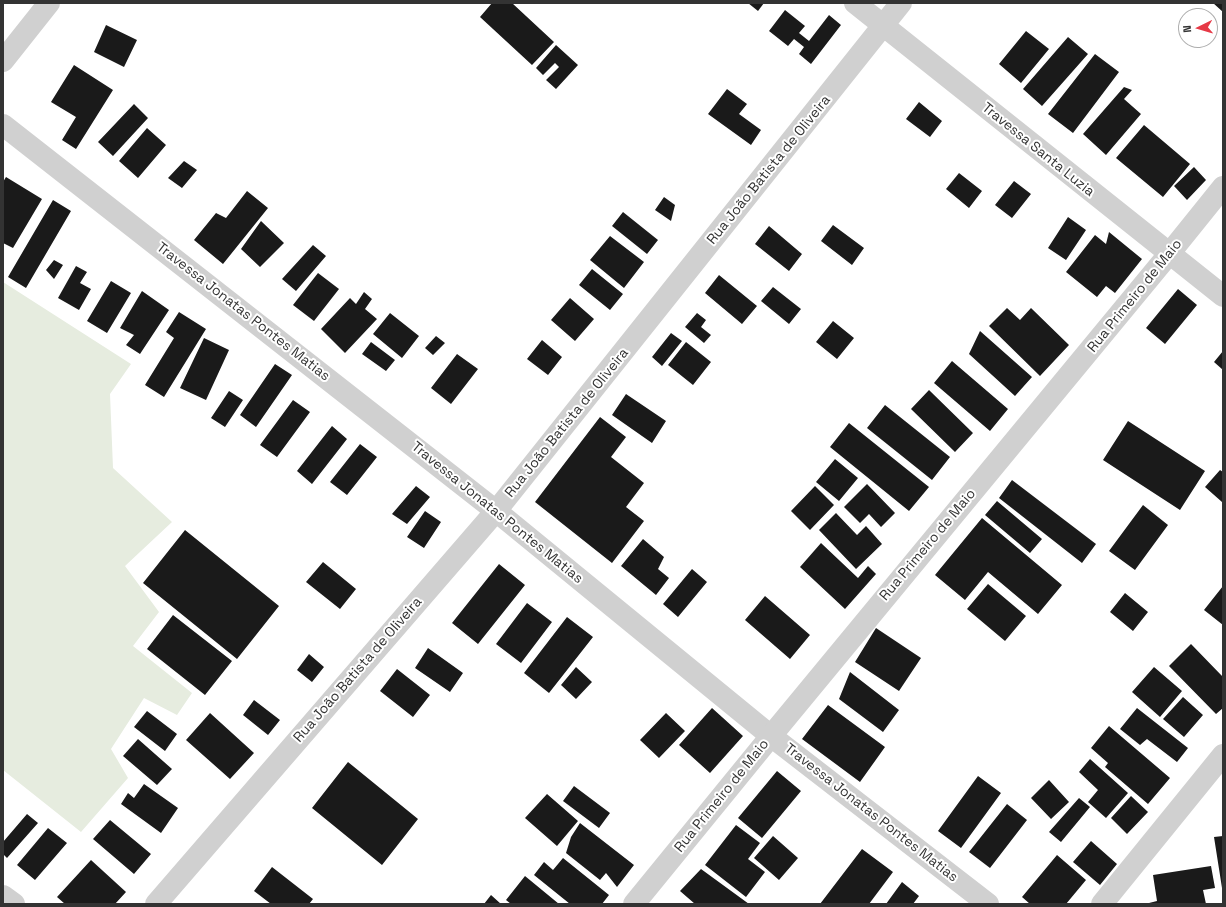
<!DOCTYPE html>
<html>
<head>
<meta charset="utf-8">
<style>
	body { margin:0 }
	#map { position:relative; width:1226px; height:907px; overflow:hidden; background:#fff; font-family:"Space Grotesk",sans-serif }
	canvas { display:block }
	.frame { position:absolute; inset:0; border:4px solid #333; pointer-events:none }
	.north { position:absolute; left:1178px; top:8px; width:40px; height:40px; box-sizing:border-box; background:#fff; border:1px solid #adadad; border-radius:50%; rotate:265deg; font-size:11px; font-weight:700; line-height:16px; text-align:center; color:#333 }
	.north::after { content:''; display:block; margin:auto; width:14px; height:18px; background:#e63946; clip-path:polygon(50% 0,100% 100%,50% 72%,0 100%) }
</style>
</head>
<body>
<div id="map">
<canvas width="1226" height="907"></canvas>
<div class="frame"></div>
<div class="north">N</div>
</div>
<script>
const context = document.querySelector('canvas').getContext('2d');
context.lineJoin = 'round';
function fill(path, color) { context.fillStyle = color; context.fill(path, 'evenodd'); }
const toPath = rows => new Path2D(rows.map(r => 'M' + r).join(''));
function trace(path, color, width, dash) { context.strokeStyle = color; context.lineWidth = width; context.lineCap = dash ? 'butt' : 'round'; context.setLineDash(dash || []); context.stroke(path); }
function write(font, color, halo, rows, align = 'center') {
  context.font = font + ' "Space Grotesk",sans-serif'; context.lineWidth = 4; context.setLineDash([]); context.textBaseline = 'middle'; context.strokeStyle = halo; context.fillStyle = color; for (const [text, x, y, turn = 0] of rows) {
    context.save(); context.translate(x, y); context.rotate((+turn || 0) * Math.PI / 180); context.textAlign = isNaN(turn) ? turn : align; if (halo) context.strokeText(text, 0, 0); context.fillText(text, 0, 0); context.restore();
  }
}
fill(toPath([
	[3,282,131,364,110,394,113,468,172,522,125,566,159,612,133,646,192,693,177,715,144,698,111,749,128,778,81,832,3,770]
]), '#e6ecdf');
fill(toPath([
	[492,3,512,3,554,42,532,65,480,17],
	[748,3,764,3,758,11],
	[1213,3,1223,3,1223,12],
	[785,10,805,26,799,33,809,41,829,15,841,25,811,64,799,54,804,47,794,39,788,46,769,31],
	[106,25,137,40,124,67,94,52],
	[1026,31,1049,49,1021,83,999,64],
	[1068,37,1088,54,1042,106,1023,89],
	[556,45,578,65,556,89,546,80,559,67,555,63,543,75,536,68],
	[1095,54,1119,72,1073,133,1048,114],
	[74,65,113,90,76,149,62,140,76,117,51,102],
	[1124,87,1132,90,1124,99,1141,114,1106,155,1083,134],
	[727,89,747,104,739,114,761,130,751,145,708,114],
	[919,102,942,121,930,137,906,119],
	[134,104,148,118,113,156,98,142],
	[1144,125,1190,164,1163,197,1116,158],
	[147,128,166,145,138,178,119,161],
	[184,161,197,170,182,188,168,178],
	[1194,167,1206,180,1187,200,1174,186],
	[959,173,982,191,969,208,946,189],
	[6,177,42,199,13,248,3,243,3,182],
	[1014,181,1031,194,1012,218,995,205],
	[247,191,268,208,223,264,194,240,216,213,226,218],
	[664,197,675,205,671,221,655,210],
	[53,200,71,211,26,288,8,277],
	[623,212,658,240,647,254,612,226],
	[1068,217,1086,230,1066,260,1048,248],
	[261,221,284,243,260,267,241,249],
	[833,225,864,248,852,265,821,241],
	[769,226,802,254,789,271,755,244],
	[1109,232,1142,259,1115,293,1106,286,1097,297,1066,272,1095,235,1106,244],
	[610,236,644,262,624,288,590,260],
	[313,245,326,256,296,291,282,279],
	[54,260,63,265,54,279,46,270],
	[76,266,87,272,80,283,91,289,79,310,58,298],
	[592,269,623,294,610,310,579,285],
	[318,273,339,289,314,321,293,305],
	[719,275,757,306,742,324,705,293],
	[111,281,131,293,107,333,87,321],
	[773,287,801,309,789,324,761,301],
	[1178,289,1197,305,1165,344,1146,328],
	[142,291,169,310,140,354,126,345,134,335,120,328],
	[364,292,372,299,365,309,377,319,345,353,321,329,350,298,356,304],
	[570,298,594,319,575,341,551,320],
	[1007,308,1020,320,1031,308,1069,345,1040,376,989,326],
	[179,312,206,329,164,397,145,385,174,338,166,332],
	[390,313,419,336,402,358,373,334],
	[697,313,706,320,701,327,711,335,704,343,685,327],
	[833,321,854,338,837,359,816,342],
	[980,331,1032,377,1015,396,969,354],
	[671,333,682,341,662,366,652,357],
	[436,336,445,343,433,355,425,348],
	[204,338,229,350,206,400,180,388],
	[542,340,562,357,548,375,527,359],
	[371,342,395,360,386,371,362,354],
	[686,342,711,362,693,385,668,365],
	[1223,351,1223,370,1214,362],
	[457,354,478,369,451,404,431,388],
	[952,361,1008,409,990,431,934,383],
	[275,364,292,375,256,427,240,415],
	[929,390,973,433,955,452,911,409],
	[229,391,243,400,225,427,211,418],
	[626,394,666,421,652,443,612,415],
	[293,400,310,412,277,457,260,445],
	[885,405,950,457,932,480,867,428],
	[600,417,626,437,611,457,644,483,626,507,644,521,612,563,535,502],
	[1128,421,1205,471,1180,510,1103,460],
	[849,423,929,487,909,511,830,447],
	[332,426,347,439,312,484,297,471],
	[360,444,377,457,347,495,330,482],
	[835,459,858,478,839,501,816,482],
	[1220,470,1223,472,1222,502,1205,487],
	[1012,480,1096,544,1082,563,999,498],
	[867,484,895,513,881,527,869,514,860,523,844,507],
	[416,486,430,497,407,524,392,514],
	[815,486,834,505,810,530,791,511],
	[997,501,1042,539,1030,553,985,515],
	[1143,505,1168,525,1135,570,1109,551],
	[425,511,441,522,424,548,407,537],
	[836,513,857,535,866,526,882,544,856,569,819,530],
	[982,518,1062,585,1038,614,988,572,965,600,935,575],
	[185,530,279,606,237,659,143,583],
	[643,539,664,557,658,569,669,578,656,595,621,566],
	[821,543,858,578,868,566,876,574,845,609,800,567],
	[323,562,356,589,340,609,306,582],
	[499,564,525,585,478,644,452,623],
	[692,569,707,582,678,617,663,604],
	[988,584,1026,616,1005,641,967,609],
	[1223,586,1223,625,1204,610],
	[1125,593,1148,612,1133,631,1110,612],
	[765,596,810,635,790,659,745,620],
	[527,603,552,622,521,663,496,644],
	[173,615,232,661,205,695,147,649],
	[567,617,593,637,549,693,524,673],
	[876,628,921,658,899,691,855,662],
	[1191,644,1223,677,1223,708,1216,714,1169,666],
	[428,648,463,673,450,692,415,668],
	[309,654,324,667,312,682,297,670],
	[576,667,592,682,576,699,561,685],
	[1154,667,1182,691,1160,717,1132,692],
	[397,669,430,695,413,717,380,691],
	[850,672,899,710,883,732,839,699],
	[1183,697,1203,715,1184,737,1163,719],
	[254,700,280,720,268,735,243,715],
	[828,705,885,747,860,782,802,739],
	[712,708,743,736,710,773,679,745],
	[1137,708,1188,748,1177,762,1147,739,1140,745,1120,729],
	[147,711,177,734,165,751,134,727],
	[210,713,254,753,230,779,186,740],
	[666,713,685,731,659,758,640,740],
	[1109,726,1170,778,1148,804,1105,767,1108,763,1091,748],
	[138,739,172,769,157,785,123,756],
	[1090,759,1128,793,1106,818,1088,802,1098,790,1079,772],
	[348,762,418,819,382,865,312,808],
	[777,771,801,791,762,838,738,818],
	[978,776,1001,793,961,848,938,831],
	[1049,780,1069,802,1051,819,1031,798],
	[144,784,178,808,161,833,121,804,128,793,134,798],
	[574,786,610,813,599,828,563,801],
	[547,794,578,821,557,846,525,818],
	[1131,796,1148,812,1127,834,1111,818],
	[1079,798,1090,807,1061,842,1049,832],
	[1007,804,1027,820,990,868,969,852],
	[27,814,38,823,7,858,3,854,3,842],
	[110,820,151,854,134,874,93,839],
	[580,823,634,865,617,887,606,873,600,880,566,853,571,837],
	[736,825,760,843,748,859,765,872,746,897,705,865],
	[48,828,67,843,35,880,17,865],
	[773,836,798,858,779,880,754,858],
	[1223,836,1223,888,1222,888,1214,837],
	[1091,841,1117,864,1100,885,1073,862],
	[862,849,893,872,869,904,820,904],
	[1057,855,1086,880,1066,904,1030,904,1022,897],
	[563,858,609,895,602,904,570,904,534,875,544,862,553,870],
	[91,860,126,892,115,904,65,904,57,897],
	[1211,866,1215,888,1203,890,1206,904,1145,904,1157,901,1153,875],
	[272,867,313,899,309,904,271,904,254,891],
	[701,869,749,904,695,904,680,891],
	[525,876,559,904,511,904,506,900],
	[902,882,919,896,913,904,886,904],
	[491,895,501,904,484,904]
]), '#1a1a1a');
trace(toPath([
	[855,3,1223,296],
	[3,61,49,3],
	[3,125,496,511,771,736,988,904],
	[3,896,14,904],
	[156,904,496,511,901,3],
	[1102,904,1223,755]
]), '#d0d0d0', 22);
trace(toPath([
	[634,904,771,736,1169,254,1223,187]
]), '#d0d0d0', 22);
write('14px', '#333', '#fff', [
	["Travessa Santa Luzia",1038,150,39],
	["Rua João Batista de Oliveira",769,170,-51],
	["Rua Primeiro de Maio",1135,296,-51],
	["Travessa Jonatas Pontes Matias",243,312,38],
	["Rua João Batista de Oliveira",567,423,-51],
	["Travessa Jonatas Pontes Matias",497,513,39],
	["Rua Primeiro de Maio",928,545,-50],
	["Rua João Batista de Oliveira",358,670,-49],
	["Rua Primeiro de Maio",722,796,-51],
	["Travessa Jonatas Pontes Matias",871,813,38]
]);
</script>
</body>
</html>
